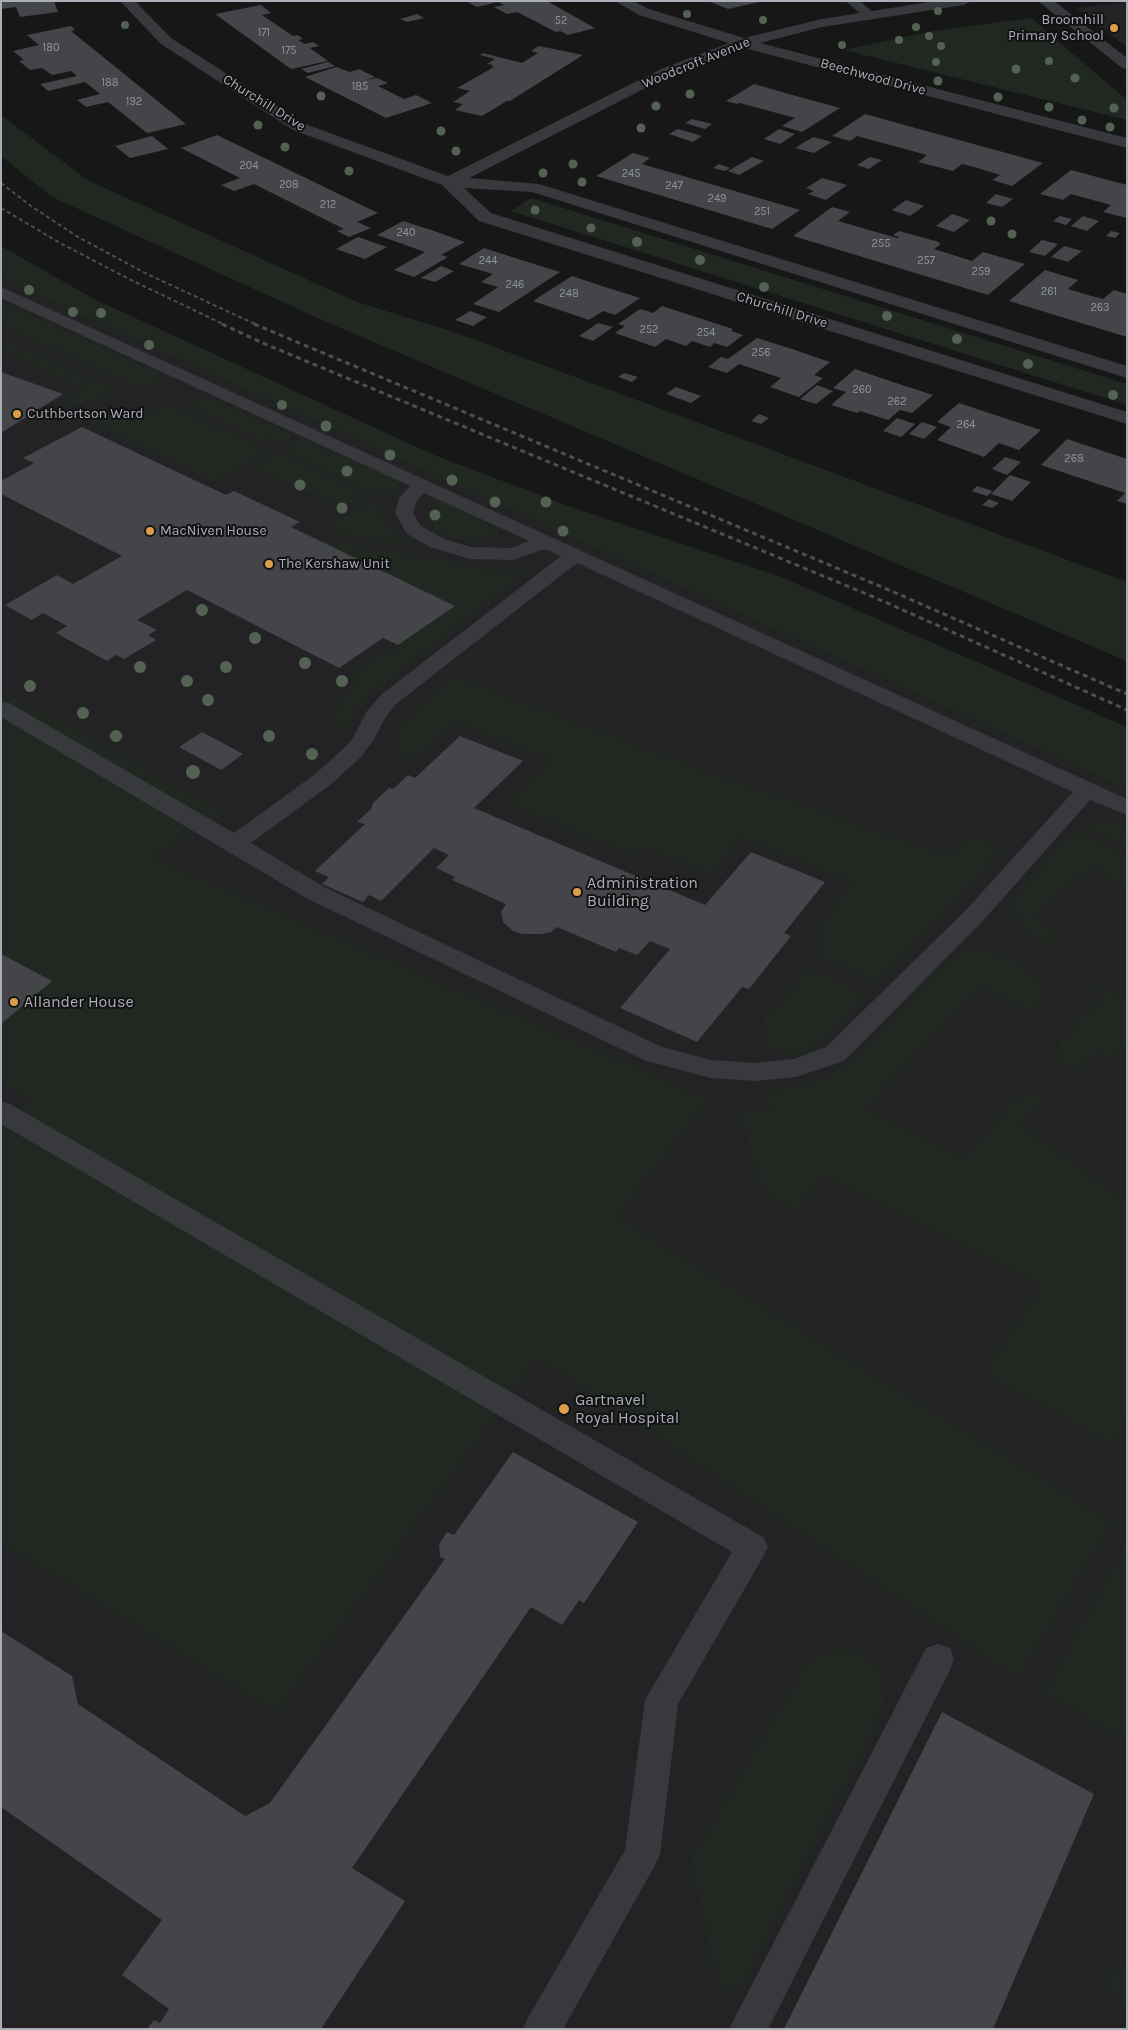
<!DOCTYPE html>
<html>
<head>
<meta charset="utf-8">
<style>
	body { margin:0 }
	#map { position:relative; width:1128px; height:2030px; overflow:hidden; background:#171718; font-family:Karla,sans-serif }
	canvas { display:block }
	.frame { position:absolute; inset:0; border:2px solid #aaafb7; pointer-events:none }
</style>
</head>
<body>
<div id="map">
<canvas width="1128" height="2030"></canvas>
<div class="frame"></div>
</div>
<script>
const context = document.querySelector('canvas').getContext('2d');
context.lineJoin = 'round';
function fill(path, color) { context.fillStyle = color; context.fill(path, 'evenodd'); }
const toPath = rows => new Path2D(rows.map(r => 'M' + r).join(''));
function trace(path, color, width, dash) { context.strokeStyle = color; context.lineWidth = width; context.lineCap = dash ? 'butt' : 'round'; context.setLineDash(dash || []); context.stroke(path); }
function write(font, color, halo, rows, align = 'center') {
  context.font = font + ' Karla,sans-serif'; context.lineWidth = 4; context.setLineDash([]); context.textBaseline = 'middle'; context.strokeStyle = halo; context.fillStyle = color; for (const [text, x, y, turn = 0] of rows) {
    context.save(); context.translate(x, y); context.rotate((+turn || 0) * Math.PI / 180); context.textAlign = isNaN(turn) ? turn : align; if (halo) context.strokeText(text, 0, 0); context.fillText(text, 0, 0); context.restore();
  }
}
fill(toPath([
	[1127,2,1127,47,1075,8],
	[1,279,1127,790,1127,2029,1,2029]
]), '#232325');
fill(toPath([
	[1031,18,1127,100,1127,120,844,50,933,31],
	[1,115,89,181,357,302,454,332,1127,582,1127,661,331,324,52,197,1,156],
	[531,198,1127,384,1127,405,511,211],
	[1,246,94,299,434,455,571,507,776,575,1127,727,1127,790,1,279],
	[1,302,166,376,153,383,136,386,1,325],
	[1,338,94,382,131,392,69,405,62,403,84,388,1,349],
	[208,399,217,401,294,435,280,443,268,437,262,441,184,404],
	[172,406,269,450,214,482,90,421,91,417,101,416,143,413],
	[301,438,394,479,399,484,400,493,380,496,282,450],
	[278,453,362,492,369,498,350,505,342,504,337,506,262,471,250,469,252,465,273,454],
	[440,500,499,529,486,539,471,541,454,538,434,529,428,519,427,512],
	[375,503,392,531,420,547,331,532,325,529,356,509],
	[313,538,448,561,478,568,500,571,524,569,525,573,373,693,357,708,349,729,339,729,334,712,342,702,343,695,353,688,356,681,350,675,382,653,386,655,455,606],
	[454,676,684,763,950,856,968,834,1004,848,878,983,818,956,826,936,818,927,853,882,742,838,710,873,642,847,633,857,508,802,550,759,453,722,414,759,394,751,401,727,412,713],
	[1,689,224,814,152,857,709,1099,617,1217,1113,1522,1018,1679,538,1358,277,1713,1,1543,1,1125,30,1099,1,1082],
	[1093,822,1127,825,1127,848,1081,826],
	[1073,832,1085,834,1127,854,1127,885,1125,887,1092,867,1033,916,1063,936,1053,943,1044,943,1030,933,1021,924,1014,913,1014,901,1018,891],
	[978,949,1007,956,1028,971,1040,982,1044,993,1042,1001,1037,1008,1027,1009,979,987,865,1109,965,1158,1014,1100,1024,1094,1034,1095,1044,1100,1019,1123,1127,1202,1127,1420,1112,1445,984,1373,1042,1286,825,1175,796,1211,772,1200,759,1182,750,1154,742,1112,770,1112,767,1091,805,1084,830,1075,855,1058,951,958,966,951],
	[809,967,867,994,821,1042,801,1055,789,1056,775,1051,765,1043,761,1031,766,1013,781,1003],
	[1087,976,1125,1000,1127,999,1127,1047,1111,1059,1100,1051,1073,1073,1062,1066,1058,1056,1059,1044,1077,1021,1097,1005,1099,999,1096,989,1084,980],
	[1127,1542,1127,1742,1044,1692],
	[842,1649,861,1653,874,1662,882,1672,886,1688,883,1709,870,1738,737,1995,717,1982,691,1859,806,1664,814,1657,829,1651],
	[1127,1964,1127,2009,1107,1989,1114,1968]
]), '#212821');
fill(toPath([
	[54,1,58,12,20,17,16,7,1,9,1,2],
	[466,1,547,1,595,28,568,35,560,31,556,32,517,12,507,14,494,7,504,5,498,2,477,7],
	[708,1,759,1,759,2,728,9],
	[261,5,271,13,262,15,293,36,298,35,303,39,298,40,305,44,313,42,319,46,310,48,328,61,291,69,215,14],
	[417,14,424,18,407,22,400,19],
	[71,26,75,30,71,31,186,124,147,133,108,102,86,107,77,100,100,94,85,82,48,91,40,84,77,76,71,71,52,75,42,68,30,70,19,61,24,60,13,51,39,45,27,35],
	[539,46,583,55,510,101,507,101,482,116,455,110,463,104,453,102,470,91,457,88,494,67,491,66,493,65,487,64,495,59,480,55,483,53,522,63,538,53,531,51],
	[328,62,335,66,308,73,301,69],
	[336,67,350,72,359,69,375,77,365,80,377,78,388,83,378,86,404,99,416,95,432,103,386,118,305,77],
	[754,84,796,96,840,108,802,132,782,126,795,118,740,103,737,104,726,101],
	[865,114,908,126,1043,163,1012,186,992,180,1000,175,974,167,962,164,953,171,918,162,927,155,857,136,850,141,832,136],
	[692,119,712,124,705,129,685,123],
	[678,129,702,136,693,142,669,134],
	[779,129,795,134,780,144,764,139],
	[217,135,378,213,357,222,371,228,349,237,337,231,344,229,254,184,234,191,221,185,240,178,181,148],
	[152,136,168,149,130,158,115,146],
	[813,137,832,142,814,153,795,148],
	[633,153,650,158,642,164,800,210,772,229,596,176],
	[752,157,764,161,739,175,728,171],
	[870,157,882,160,869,169,857,165],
	[719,164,730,168,725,171,713,168],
	[1071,170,1127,185,1127,218,1103,212,1111,205,1071,194,1063,200,1040,194],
	[822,178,847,185,826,200,808,194,814,191,806,188],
	[996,194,1013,199,1002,207,986,203],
	[906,200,924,206,910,216,892,210],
	[832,207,850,212,838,221,897,238,899,237,893,235,899,231,939,242,940,245,934,249,972,261,983,252,1025,264,988,295,793,236],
	[952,214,970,220,954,232,936,226],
	[1060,216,1072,219,1066,225,1053,221],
	[1083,216,1099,221,1087,231,1071,226],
	[403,221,434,231,465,242,441,255,448,257,414,277,394,270,425,252,377,235],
	[1111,231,1120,233,1115,238,1106,236],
	[358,237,387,247,365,259,336,249],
	[1042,240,1058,244,1045,256,1029,252],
	[1064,246,1082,251,1068,262,1051,257],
	[484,248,518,259,560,272,499,312,473,304,498,287,481,282,493,274,459,264],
	[441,266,454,271,435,282,421,278],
	[1045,270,1078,280,1068,289,1088,295,1103,299,1114,290,1127,294,1127,337,1009,301],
	[572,276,605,287,640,298,615,315,603,311,589,320,533,301],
	[662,306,733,329,731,331,743,335,727,347,714,343,710,347,692,341,686,346,666,339,655,347,615,333,625,326,618,324,640,309,653,313],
	[470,311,487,317,473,326,455,320],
	[598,323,613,327,593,341,579,336],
	[757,338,792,349,830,362,814,375,823,378,799,397,770,387,781,378,739,364,727,373,708,367,721,357,728,359],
	[855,369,893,382,933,395,912,413,900,410,888,420,860,411,857,413,831,405,846,392,833,388],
	[1,372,63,394,1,433],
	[624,373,638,377,632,382,618,377],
	[817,385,833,391,816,404,800,399],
	[676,387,701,396,691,403,666,394],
	[959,403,998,416,1041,430,1019,450,999,443,984,457,962,449,937,440,951,427,937,422],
	[759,414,769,418,761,424,751,421],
	[897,418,915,424,901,437,883,431],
	[922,422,937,427,924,439,909,434],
	[82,427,226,495,234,491,300,522,291,527,455,606,398,645,383,638,339,668,187,590,137,620,157,630,148,635,156,640,124,659,116,655,107,661,56,633,67,626,43,613,32,620,5,605,57,575,73,584,122,556,1,494,1,481,34,463,23,458],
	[1067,439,1127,459,1127,504,1117,501,1125,493,1041,465],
	[1005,457,1021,462,1007,475,992,469],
	[1010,475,1031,482,1012,501,991,494],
	[977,486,993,491,987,496,972,491],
	[989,499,999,503,992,508,982,505],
	[202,732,243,754,221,770,179,747],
	[460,736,523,761,474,808,705,905,751,852,825,882,784,933,791,936,749,989,742,987,697,1042,620,1008,670,949,650,941,637,955,619,948,616,952,557,927,551,932,542,934,522,934,513,931,503,922,501,912,506,904,452,880,455,877,436,868,449,855,434,848,381,901,369,895,363,902,322,884,329,877,315,871,365,824,357,822,371,809,373,803,389,788,393,789,408,775,415,778],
	[1,954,52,981,1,1024],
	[513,1452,638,1522,584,1603,579,1600,562,1625,531,1607,352,1868,405,1901,321,2029,147,2029,154,2020,160,2023,169,2009,122,1975,162,1920,1,1807,1,1631,72,1676,78,1704,245,1816,270,1803,445,1559,440,1557,439,1544,447,1532,454,1535],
	[942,1712,1094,1794,993,2029,784,2029]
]), '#444548');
fill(toPath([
	[846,1,860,1,876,15,870,19,865,18,846,1],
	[1,287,1127,799,1127,815,1090,800,981,923,844,1061,796,1077,755,1081,711,1078,646,1061,308,899,1,717,1,702,9,703,234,833,314,775,344,748,353,738,367,711,382,694,561,556,545,549,513,560,470,559,430,547,407,534,395,513,399,498,410,486,1,298,1,287],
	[424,493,529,541,511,548,471,547,444,539,421,526,413,513,417,500,424,493],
	[577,563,1073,792,965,911,826,1047,794,1059,755,1063,711,1060,662,1047,324,887,251,843,330,785,360,758,373,741,385,718,396,704,577,563],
	[1,1101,10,1104,763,1537,768,1547,763,1557,678,1704,660,1855,654,1867,563,2029,523,2029,529,2016,625,1850,645,1700,732,1552,1,1124,1,1101],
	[938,1644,950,1648,954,1659,950,1670,768,2029,729,2029,926,1648,938,1644]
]), '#38393d');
fill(toPath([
	[120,1,135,1,171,38,305,124,448,176,661,69,729,43,639,15,615,1,633,1,649,9,744,38,822,19,935,1,971,1,964,5,822,27,760,43,1127,138,1127,148,744,48,671,75,469,178,539,184,1127,366,1127,378,532,192,464,188,491,213,1127,412,1127,424,479,221,442,185,293,130,161,44,120,1],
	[1038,1,1054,1,1127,58,1127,69,1122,68,1038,1]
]), '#38393d');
trace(toPath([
	[1,183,31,206,78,237,147,274,257,325],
	[1,208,60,243,129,279,225,325]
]), '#4d4f54', 2, [4, 3]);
trace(toPath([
	[222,324,265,344,876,598,1127,710],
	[254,324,882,587,1127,694]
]), '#4d4f54', 3, [5, 4]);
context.fillStyle = '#536253';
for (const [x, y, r] of [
	[938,11,4],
	[687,14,4],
	[763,20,4],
	[125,25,4],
	[916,27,4],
	[929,36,4],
	[899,40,4],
	[842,45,4],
	[941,46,4],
	[1049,61,4],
	[936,62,4],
	[1016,69,4.5],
	[1075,78,4.5],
	[938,81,4.5],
	[690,94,4.5],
	[321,96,4.5],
	[998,97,4.5],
	[656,106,4.5],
	[1049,107,4.5],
	[1114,108,4.5],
	[1082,120,4.5],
	[258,125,4.5],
	[1110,127,4.5],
	[641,128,4.5],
	[441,131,4.5],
	[285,147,4.5],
	[456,151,4.5],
	[573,164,4.5],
	[349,171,4.5],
	[543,173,4.5],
	[582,182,4.5],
	[535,210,4.5],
	[991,221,4.5],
	[591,228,4.5],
	[1012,234,4.5],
	[637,242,5],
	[700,260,5],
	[764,287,5],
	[29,290,5],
	[73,312,5],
	[101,313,5],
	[887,316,5],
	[957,339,5],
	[149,345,5],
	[1028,364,5],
	[1113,395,5],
	[282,405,5],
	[326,426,5.5],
	[390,455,5.5],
	[347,471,5.5],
	[452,480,5.5],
	[300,485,5.5],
	[495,502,5.5],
	[546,502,5.5],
	[342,508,5.5],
	[435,515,5.5],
	[563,531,5.5],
	[202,610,6],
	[255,638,6],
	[305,663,6],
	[140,667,6],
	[226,667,6],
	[187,681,6],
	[342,681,6],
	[30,686,6],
	[208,700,6],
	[83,713,6],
	[116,736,6],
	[269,736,6],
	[312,754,6],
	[193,772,7]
]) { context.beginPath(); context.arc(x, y, r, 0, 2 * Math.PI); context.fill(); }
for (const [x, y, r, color] of [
	[1114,28,5,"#dc9e4b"],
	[17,414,5,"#dc9e4b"],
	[150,531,5,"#dc9e4b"],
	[269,564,5,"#dc9e4b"],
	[577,892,5,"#dc9e4b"],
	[14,1002,5,"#dc9e4b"],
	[564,1409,6,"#dc9e4b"]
]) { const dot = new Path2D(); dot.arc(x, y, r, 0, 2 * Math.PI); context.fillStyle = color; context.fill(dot); trace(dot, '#121213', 2); }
write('11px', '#90949b', null, [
	["52",561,21],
	["171",264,33],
	["180",51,48],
	["175",289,51],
	["188",110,83],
	["185",360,87],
	["192",134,102],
	["204",249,166],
	["245",631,174],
	["208",289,185],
	["247",674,186],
	["249",717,199],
	["212",328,205],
	["251",762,212],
	["240",406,233],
	["255",881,244],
	["244",488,261],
	["257",926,261],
	["259",981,272],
	["246",515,285],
	["261",1049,292],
	["248",569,294],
	["263",1100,308],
	["252",649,330],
	["254",706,333],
	["256",761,353],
	["260",862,390],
	["262",897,402],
	["264",966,425],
	["268",1074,459]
]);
write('14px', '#aaafb7', '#121213', [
	["Broomhill",1104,20,"right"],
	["Primary School",1104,36,"right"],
	["Cuthbertson Ward",27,414],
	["MacNiven House",160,531],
	["The Kershaw Unit",279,564]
], 'left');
write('14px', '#aaafb7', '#121213', [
	["Woodcroft Avenue",696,63,-22],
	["Beechwood Drive",873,77,15],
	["Churchill Drive",264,103,32],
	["Churchill Drive",782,310,17]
]);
write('16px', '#aaafb7', '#121213', [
	["Administration",587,883],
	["Building",587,901],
	["Allander House",24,1002],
	["Gartnavel",575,1400],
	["Royal Hospital",575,1418]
], 'left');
</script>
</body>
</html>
